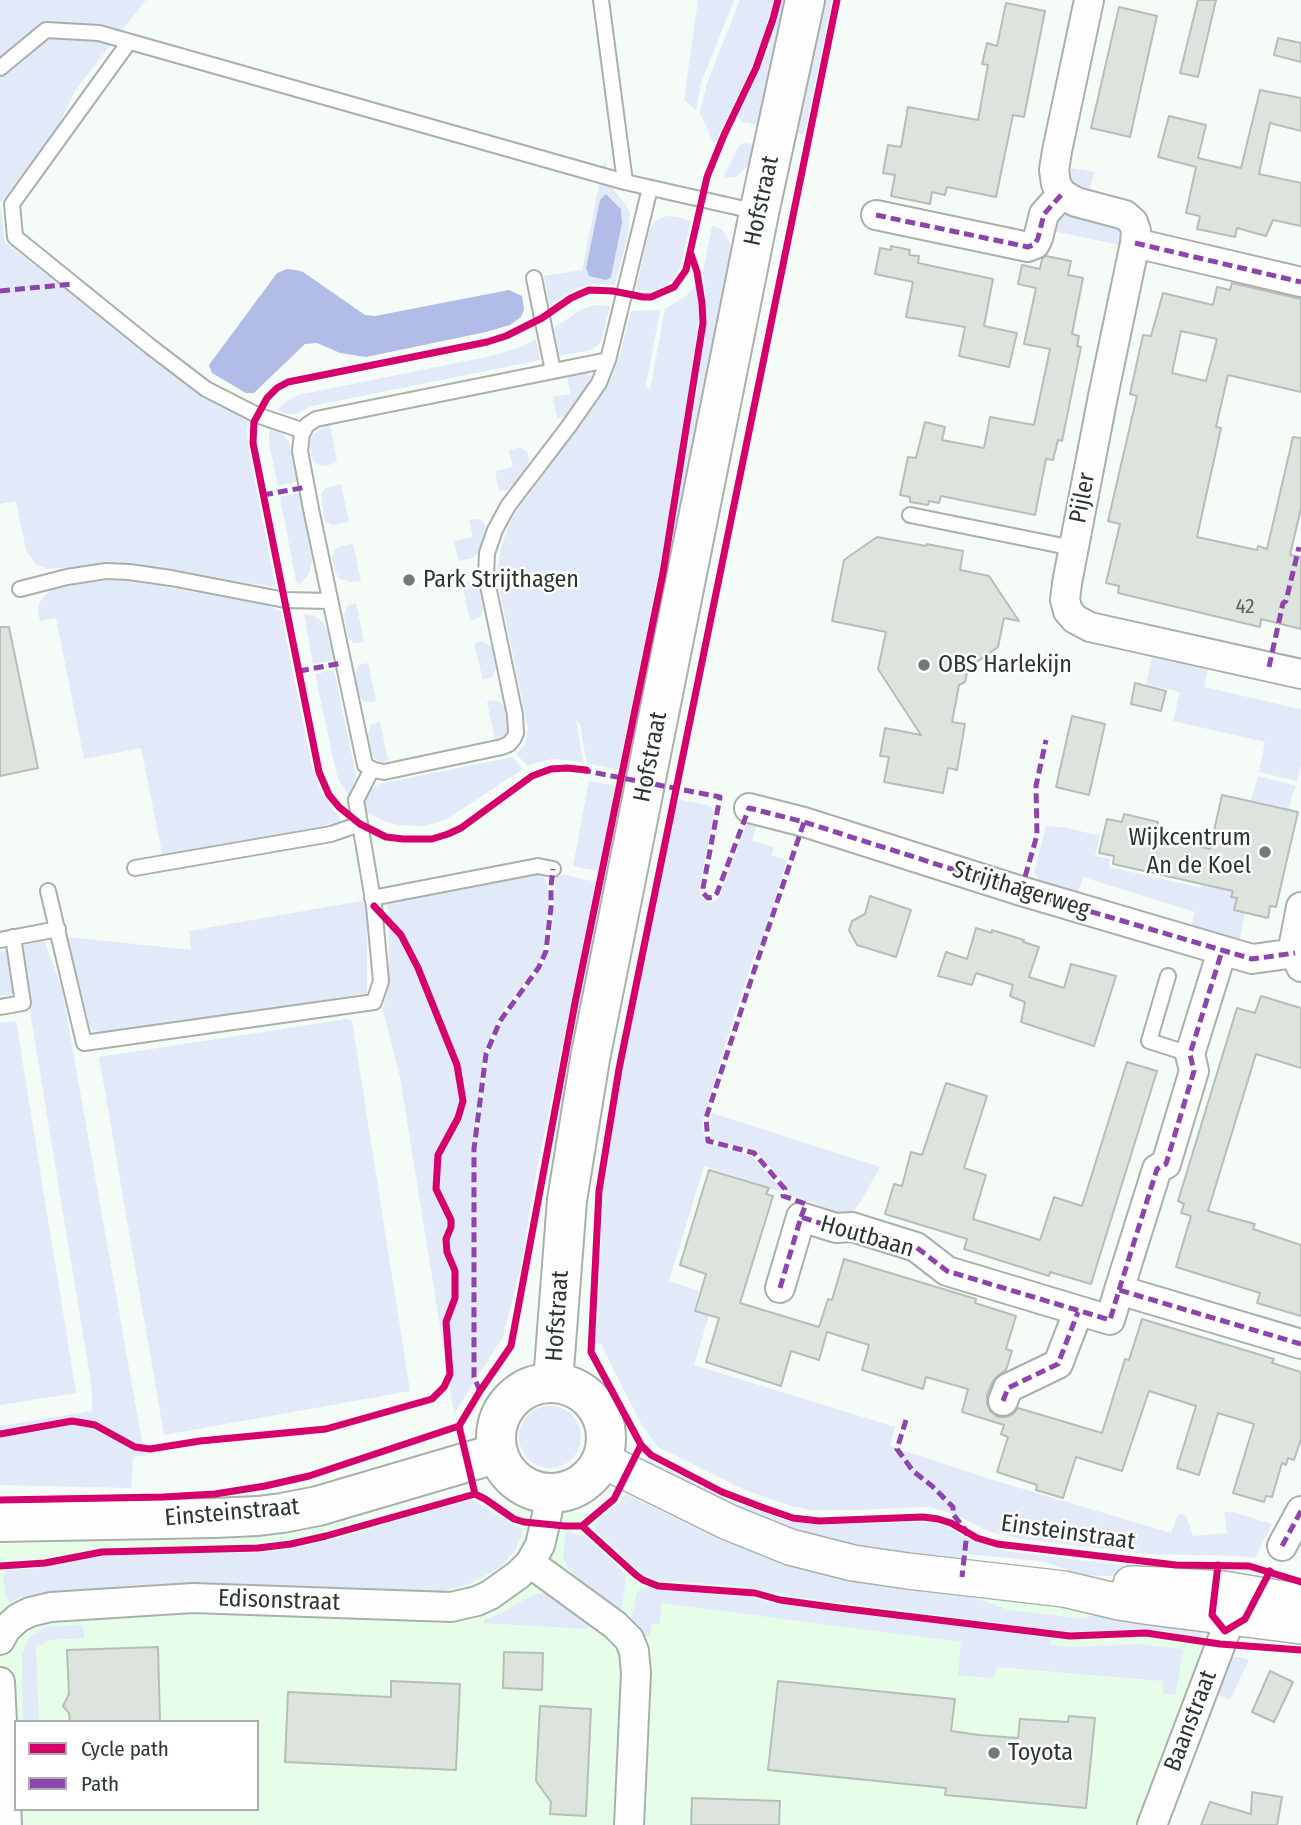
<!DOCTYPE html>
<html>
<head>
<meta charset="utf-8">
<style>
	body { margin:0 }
	#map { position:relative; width:1301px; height:1825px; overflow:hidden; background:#f5fbf6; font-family:"Fira Sans Condensed",sans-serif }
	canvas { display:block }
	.legend { position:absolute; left:14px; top:1720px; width:245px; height:91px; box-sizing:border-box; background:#fff; border:2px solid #abafab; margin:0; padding:9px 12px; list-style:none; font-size:21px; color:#2c382e }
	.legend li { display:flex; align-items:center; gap:14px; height:35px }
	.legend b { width:35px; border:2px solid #abafab }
</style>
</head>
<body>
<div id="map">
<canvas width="1301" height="1825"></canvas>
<ul class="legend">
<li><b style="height:9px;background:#d6006c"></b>Cycle path</li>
<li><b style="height:9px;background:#8e44ad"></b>Path</li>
</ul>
</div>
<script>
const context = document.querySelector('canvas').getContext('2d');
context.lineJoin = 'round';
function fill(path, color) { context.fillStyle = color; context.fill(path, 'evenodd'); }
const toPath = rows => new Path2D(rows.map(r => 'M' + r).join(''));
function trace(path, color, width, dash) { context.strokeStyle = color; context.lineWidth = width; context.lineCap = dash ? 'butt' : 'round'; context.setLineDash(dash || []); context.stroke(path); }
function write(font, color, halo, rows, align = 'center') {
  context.font = font + ' "Fira Sans Condensed",sans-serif'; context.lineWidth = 5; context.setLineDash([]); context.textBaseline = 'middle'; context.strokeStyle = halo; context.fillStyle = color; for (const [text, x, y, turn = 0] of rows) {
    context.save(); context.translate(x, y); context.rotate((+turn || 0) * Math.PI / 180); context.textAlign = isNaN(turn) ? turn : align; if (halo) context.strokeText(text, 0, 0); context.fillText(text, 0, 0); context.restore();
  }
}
fill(toPath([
	[444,1505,644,1516,767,1562,1214,1625,1139,1825,0,1825,0,1540,267,1535],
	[16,1722,257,1722,257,1809,16,1809]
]), '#e6fde9');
fill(toPath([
	[0,0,146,0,76,89,55,132,0,203,5,242,171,373,202,395,249,419,247,430,248,446,275,584,273,587,121,563,47,569,36,564,26,550,16,501,0,504],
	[698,0,734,0,701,83,696,110,684,100],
	[740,0,774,0,759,49,748,76,714,144,700,113,707,83],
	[782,0,793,0,760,125,743,122,739,118,739,112,760,70,770,47],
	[821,0,832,0,804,135,794,133],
	[745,143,755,145,751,162,740,174,735,177,725,178,724,176,739,146],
	[605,161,609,184,628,208,630,215,628,234,615,284,615,285,589,284,577,288,549,305,544,276,582,270,601,175],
	[606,194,618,205,622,213,622,223,611,277],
	[1066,167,1094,172,1089,193,1070,184],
	[1064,207,1111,220,1121,229,1124,246,1049,230],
	[667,216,677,217,691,221,680,267,673,279,664,287,650,291,638,290,636,288,649,231,655,221],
	[712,226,720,228,726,234,733,250,634,774,626,772,670,555,701,368,706,305,703,271],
	[695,286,697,287,699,317,687,404,666,537,618,770,587,763,582,738,581,725,576,720,583,762,552,759,535,763,528,766,516,754,525,744,528,730,500,592,498,567,501,549,507,530,514,515,603,393,612,377,620,355,631,311,660,310,646,385,650,391,665,309,686,296],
	[596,305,609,306,610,307,602,339,598,345,591,350,559,356,554,328,582,309],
	[536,339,540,360,312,406,296,414,286,414,277,410,284,403,298,395,491,356,518,348],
	[586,373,593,376,594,381,571,415,557,418,553,397,570,394,567,376],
	[330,424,337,462,326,466,319,465,314,462,311,456,310,445,312,436,317,431],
	[269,429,278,432,284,435,289,442,297,482,278,486,269,443],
	[517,448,521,448,527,452,529,460,528,463,520,478,507,490,499,491,495,471,513,467,509,450],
	[341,484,349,522,332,525,326,522,324,518,321,494,326,488],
	[299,493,312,561,309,574,300,584,296,581,280,497],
	[479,519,485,524,486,531,479,552,473,558,458,561,454,541,473,537,469,520],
	[353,543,361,581,351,582,340,579,335,572,332,557,336,548],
	[116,580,162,586,270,606,281,612,311,764,322,793,339,818,340,822,163,858,141,748,84,759,56,618,40,621,38,611,39,604,43,597,52,590,85,583],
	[470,582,479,587,484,608,480,617,470,621,462,583],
	[356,603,364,641,359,643,354,643,348,637,344,615,347,606],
	[304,614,313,615,323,622,327,631,333,660,313,664],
	[482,641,492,647,496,668,492,677,483,680,474,643],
	[1152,657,1208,670,1204,687,1300,709,1301,708,1301,763,1297,781,1259,772,1265,742,1173,721,1180,692,1146,684],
	[368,663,376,701,371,702,365,702,359,696,355,674,359,665],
	[334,670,356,776,349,795,339,781,336,772,315,674],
	[491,700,498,701,504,705,508,727,506,734,502,738,495,739,487,702],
	[380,722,388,760,383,762,377,761,372,755,368,733,371,725],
	[512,756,523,769,448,818,436,823,423,826,398,825,384,821,370,814,362,808,365,794,370,789,379,784,508,758],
	[1258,776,1296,786,1292,795,1289,810,1251,800],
	[589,781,616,786,598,871,573,866],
	[677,799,711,806,714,812,699,890,703,899,707,902,713,902,719,897,749,818,760,814,752,841,774,847,771,855,787,860,759,950,756,950,731,1026,702,1123,706,1143,751,1156,782,1189,781,1192,704,1166,669,1281,699,1291,694,1310,709,1315,694,1365,895,1427,890,1446,993,1480,1171,1533,1178,1514,1186,1515,1193,1536,1227,1533,1224,1512,1233,1512,1272,1524,1255,1558,1241,1556,1149,1554,1021,1539,988,1531,956,1515,929,1507,853,1510,811,1510,791,1506,745,1490,658,1447,642,1425,604,1351,602,1344,596,1343,605,1178,622,1070],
	[1046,826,1068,828,1100,836,1095,856,1110,859,1109,867,1202,888,1203,884,1233,891,1232,897,1237,898,1245,912,1239,943,1191,928,1195,912,1083,877,1078,893,1040,881,1034,872],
	[541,870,547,885,549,898,544,949,537,966,506,1006,495,1025,484,1053,476,1128,479,1125,488,1055,502,1021,507,1013,543,964,551,943,555,880,559,876,564,875,596,882,537,1169,521,1265,503,1337,454,1414,400,1077,383,1011,389,974,389,911,384,900],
	[367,900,367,993,107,1034,94,1031,90,1028,68,937,191,950,189,931],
	[44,940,62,989,144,1453,150,1455,133,1457,131,1488,0,1485,0,1426,92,1411,92,1390,21,956,22,946],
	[6,950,14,994,0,996,0,951],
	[348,1019,352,1021,410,1391,164,1435,99,1057],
	[16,1021,76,1393,0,1405,0,1023],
	[712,1113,880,1167,861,1201,847,1220,819,1211,821,1205,787,1195,789,1188,757,1152,711,1139,710,1120],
	'519 1437a31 31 0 1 1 62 0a31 31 0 1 1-62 0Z',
	[645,1458,731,1501,788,1521,816,1525,917,1522,935,1523,943,1525,963,1536,992,1548,1012,1552,1157,1569,1211,1570,1212,1581,1083,1575,1042,1561,967,1554,946,1561,884,1553,813,1537,752,1515,642,1462,642,1459],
	[625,1494,722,1540,769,1557,895,1587,966,1595,1009,1610,1083,1619,1107,1610,1200,1630,1203,1638,1163,1630,1116,1630,1072,1632,811,1599,739,1586,656,1580,644,1575,596,1531,595,1527,598,1520,620,1502],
	[470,1500,477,1502,513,1525,523,1529,521,1537,515,1550,500,1567,471,1583,440,1592,186,1583,44,1593,21,1597,9,1603,6,1597,3,1577,8,1570,32,1569,91,1558,125,1554,248,1553,277,1551,328,1541],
	[567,1531,585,1537,622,1570,626,1579,621,1611,571,1576,573,1573,567,1568,563,1555],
	[644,1588,752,1597,776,1604,1030,1635,1051,1638,1051,1645,1072,1647,1137,1644,1184,1649,1175,1695,1163,1693,1163,1681,996,1667,994,1678,958,1675,961,1642,661,1603,660,1624,651,1624,650,1635,646,1637,631,1619,637,1592],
	[539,1593,549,1595,591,1624,588,1629,484,1623,484,1620,496,1616,529,1597],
	[83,1625,84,1638,49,1640,36,1648,39,1722,23,1722,22,1654,30,1637,45,1627],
	[1227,1657,1239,1657,1249,1660,1230,1700,1215,1694]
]), '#e2e9f8');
fill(toPath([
	[606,194,621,209,622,223,611,277,606,280,589,276,586,268,600,200],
	[287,269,296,270,303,272,365,315,375,316,509,290,522,296,524,310,521,317,510,325,486,332,366,357,340,353,317,343,305,344,258,389,254,393,246,393,212,373,209,365,277,273]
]), '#b1bce7');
const building = toPath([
	[1198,0,1216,0,1198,77,1180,73,1198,0],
	[1006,3,1045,11,1024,117,1013,115,996,197,947,187,945,195,932,192,930,204,891,196,895,175,883,173,888,145,901,147,908,107,978,120,988,65,982,64,987,43,997,46,1006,3],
	[1119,7,1157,16,1130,137,1091,128,1119,7],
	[1278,38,1301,43,1301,62,1274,55,1278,38],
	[1260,90,1301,98,1301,131,1270,123,1259,174,1301,183,1301,226,1273,220,1266,236,1237,228,1235,237,1197,229,1200,216,1186,213,1196,167,1158,157,1169,116,1206,125,1198,158,1241,168,1260,90],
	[891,246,910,250,909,255,919,256,918,263,993,279,984,326,1017,333,1009,367,959,356,965,327,906,317,913,282,875,274,880,248,891,250,891,246],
	[1046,256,1071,261,1068,275,1083,278,1072,334,1079,336,1077,346,1081,347,1062,441,1058,440,1053,460,1046,459,1035,515,941,496,939,503,929,501,928,505,910,502,910,497,900,495,908,457,916,458,925,422,945,427,942,440,984,448,990,417,1034,425,1050,349,1024,344,1036,288,1018,284,1022,265,1040,269,1042,259,1046,256],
	[1232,283,1301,299,1301,392,1228,375,1216,427,1221,428,1197,537,1257,550,1258,546,1267,549,1293,437,1301,438,1301,508,1290,555,1301,557,1301,629,1261,619,1260,627,1118,593,1119,586,1106,583,1120,524,1108,521,1137,396,1130,394,1143,335,1151,336,1163,293,1213,305,1217,287,1230,290,1232,283],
	[1181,331,1217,339,1206,381,1172,373,1181,331],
	[877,537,926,546,927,544,963,551,960,570,989,576,1019,621,1004,618,998,647,968,668,965,682,959,685,952,722,965,724,957,770,948,768,943,793,884,782,889,757,880,756,885,728,921,735,878,669,886,632,832,621,844,560,877,537],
	[0,627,9,627,38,768,0,776,0,627],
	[1135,683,1166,691,1161,711,1131,704,1135,683],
	[1072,716,1105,724,1089,795,1056,787,1072,716],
	[1222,795,1298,812,1276,907,1270,906,1268,918,1234,910,1237,898,1231,897,1233,891,1113,864,1114,856,1099,853,1107,819,1122,822,1124,814,1158,822,1155,836,1210,849,1222,795],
	[870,896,911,910,896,957,857,945,849,930,852,921,865,914,870,896],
	[976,928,992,933,992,930,1024,940,1023,942,1039,947,1029,977,1064,988,1071,964,1116,976,1094,1046,1021,1022,1025,1002,1010,996,1013,985,976,973,972,985,938,976,946,952,967,959,976,928],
	[1261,996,1301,1008,1301,1068,1256,1054,1208,1211,1255,1224,1253,1229,1301,1245,1301,1316,1257,1303,1260,1293,1176,1267,1191,1216,1181,1213,1184,1204,1178,1201,1237,1008,1255,1013,1261,996],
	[1127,1062,1157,1071,1091,1284,1050,1272,1049,1276,964,1249,967,1239,885,1214,894,1184,902,1186,911,1152,922,1155,946,1083,987,1096,964,1168,986,1175,973,1219,1040,1240,1054,1197,1082,1206,1127,1062],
	[709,1170,769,1188,766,1194,773,1196,740,1303,819,1327,828,1299,832,1300,844,1259,976,1299,975,1303,1016,1316,1006,1349,1012,1351,1006,1370,1000,1374,993,1381,987,1395,987,1404,991,1412,998,1417,1005,1417,1013,1414,1018,1408,1102,1433,1125,1359,1129,1360,1142,1319,1274,1359,1272,1363,1301,1372,1301,1439,1294,1460,1288,1458,1286,1465,1282,1463,1272,1497,1266,1496,1264,1502,1233,1493,1254,1424,1218,1413,1199,1475,1177,1468,1196,1406,1149,1391,1122,1471,1076,1457,1063,1498,1036,1490,1037,1485,997,1472,1008,1437,1001,1434,1004,1425,962,1412,968,1389,926,1377,923,1389,862,1370,869,1345,827,1332,819,1360,791,1351,781,1386,706,1362,719,1318,695,1311,706,1274,680,1265,709,1170],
	[158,1647,160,1722,70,1722,69,1713,63,1706,69,1694,67,1650,158,1647],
	[504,1652,543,1653,542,1690,503,1688,504,1652],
	[1270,1671,1293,1682,1274,1722,1252,1712,1270,1671],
	[391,1681,460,1684,456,1770,285,1762,288,1692,391,1697,391,1681],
	[778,1681,955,1699,951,1731,979,1735,1018,1738,1020,1719,1068,1722,1069,1716,1095,1718,1086,1808,945,1795,946,1788,768,1770,778,1681],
	[540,1706,591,1709,586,1816,550,1814,551,1802,536,1781,540,1706],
	[1252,1792,1282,1797,1277,1825,1201,1825,1210,1802,1251,1814,1252,1792],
	[692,1798,780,1801,779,1825,691,1825,692,1798]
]);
fill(building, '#dce4dd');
trace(building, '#b6beb7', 2);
const service = toPath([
	[601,0,625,182,758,212],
	[129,42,12,204,15,237,151,347,206,389,257,415,304,431],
	[0,68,46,30,99,33,625,182],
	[534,278,553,371],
	[608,360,316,419,307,425,302,433,300,451,311,509,365,765,374,770,384,772,502,747,509,744,514,738,516,733,515,715,486,576,487,553,495,530,508,506,569,426,599,383,608,360,650,188],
	[910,515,1073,548],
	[20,589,67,577,106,571,129,572,171,578,285,600,329,601],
	[135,868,331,834,360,824],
	[48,891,84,1043,374,1002,381,981,374,906,356,800,372,769],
	[372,898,538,866,553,869],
	[0,940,58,929],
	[1168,976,1149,1041,1190,1054],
	[0,1007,23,1003,13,937]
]);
const minor = toPath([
	[1089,0,1057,151,1054,170,1056,184,1062,194,1076,202,1125,215,1133,222,1136,231,1135,243,1103,396,1067,583,1065,600,1068,611,1075,619,1090,627,1301,674],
	[876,215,1028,247,1035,244,1038,238,1044,214,1062,194],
	[1135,243,1301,282],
	[749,808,804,822,1021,891,1252,959,1295,953],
	[1301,907,1294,943,1295,953,1301,967],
	[780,1288,801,1217,836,1228,852,1227,916,1247,947,1271,1110,1320,1119,1290,1301,1344],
	[1119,1290,1157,1169,1166,1164,1194,1071,1190,1054,1222,951],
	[1003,1401,1008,1388,1058,1364,1078,1312],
	[1282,1546,1301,1511],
	[530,1563,540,1545,545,1524,551,1493],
	[0,1640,6,1629,18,1618,30,1612,51,1607,193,1598,451,1607,477,1601,490,1595,518,1575,530,1563,615,1625,629,1639,634,1651,636,1673,629,1825],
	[0,1682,7,1825],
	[1152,1825,1231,1617]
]);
const tertiary = toPath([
	[602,1460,728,1522,790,1547,853,1563,908,1571,1064,1589,1119,1602,1151,1607,1301,1626],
	[1131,1584,1160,1585,1223,1589,1301,1602]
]);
const secondary = toPath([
	[553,1382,567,1200,590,1059,759,213,805,0],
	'496 1438a55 55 0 1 1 110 0a55 55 0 1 1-110 0Z',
	[0,1522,214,1518,258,1516,282,1513,318,1506,498,1453]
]);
trace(service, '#a9b0aa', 18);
trace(minor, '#a9b0aa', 32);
trace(tertiary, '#a9b0aa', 38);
trace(secondary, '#a9b0aa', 42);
trace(service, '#fefefe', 14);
trace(minor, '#fefefe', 28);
trace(tertiary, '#fefefe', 35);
trace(secondary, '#fefefe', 38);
trace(toPath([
	[876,215,1028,247,1035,244,1038,238,1044,214,1062,194],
	[1135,243,1301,282],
	[0,291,72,284],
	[263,495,307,487],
	[1269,667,1283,603,1286,601,1299,547],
	[299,671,342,663],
	[581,770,720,797,703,888,703,893,708,898,713,897,717,893,749,808,804,822,1021,891,1252,959,1295,953],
	[1021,891,1037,835,1036,786,1046,740],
	[801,1217,806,1204,783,1196,785,1189,754,1153,708,1141,706,1118,754,971,804,822],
	[780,1288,801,1217,836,1228,852,1227,916,1247,947,1271,1110,1320,1119,1290,1301,1344],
	[1119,1290,1157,1169,1166,1164,1194,1071,1190,1054,1222,951],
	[480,1391,474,1377,474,1149,486,1054,500,1021,539,967,546,951,551,907,551,886,553,869],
	[1003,1401,1008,1388,1058,1364,1078,1312],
	[906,1420,897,1449,913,1471,932,1486,953,1507,953,1514,967,1532,962,1577],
	[1282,1546,1301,1511]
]), '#8e44ad', 5, [10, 5]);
trace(toPath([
	[837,0,619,1069,599,1191,591,1352,641,1445,651,1455,722,1492,764,1508,793,1518,819,1521,923,1517,938,1519,951,1523,977,1538,997,1544,1176,1565,1249,1566,1301,1582],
	[586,770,567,768,551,769,532,776,461,828,448,834,432,839,403,839,386,837,360,824,339,807,329,795,319,772,253,443,254,422,267,398,277,388,288,382,487,342,506,336,542,318,571,298,589,290,613,291,643,297,651,297,674,287,686,270,707,177,724,135,756,68,773,19,778,0],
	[0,1434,72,1421,95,1425,135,1447,150,1449,200,1441,326,1429,432,1399,444,1387,450,1374,446,1322,455,1298,455,1271,447,1252,446,1239,451,1227,451,1220,436,1189,438,1155,458,1118,463,1101,457,1065,418,968,401,935,374,906],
	[475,1494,459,1426,480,1391,511,1346,575,1003,663,573,703,323,702,303,697,272,691,254],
	[0,1500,163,1497,215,1494,265,1486,309,1476,459,1426],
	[582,1526,636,1575,643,1580,658,1586,755,1593,780,1600,839,1608,1070,1636,1146,1633,1220,1644,1301,1650],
	[1218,1565,1212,1615,1225,1631,1245,1619,1270,1571],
	[0,1566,45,1563,102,1552,258,1548,291,1544,326,1536,475,1494,485,1499,514,1519,524,1522,565,1526,582,1526,614,1499,641,1445]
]), '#d6006c', 7);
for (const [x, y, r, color] of [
	[409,580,7,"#727c74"],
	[924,665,7,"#727c74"],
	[1265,852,7,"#727c74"],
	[994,1753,7,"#727c74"]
]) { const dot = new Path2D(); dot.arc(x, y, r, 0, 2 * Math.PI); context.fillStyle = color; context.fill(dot); trace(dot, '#fff', 2.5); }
write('21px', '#58635a', null, [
	["42",1245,607]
]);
write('24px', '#2c382e', '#fff', [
	["Hofstraat",762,201,-78],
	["Pijler",1083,498,-79],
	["Hofstraat",651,757,-79],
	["Strijthagerweg",1021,890,17],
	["Houtbaan",867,1237,16],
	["Hofstraat",558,1316,-86],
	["Einsteinstraat",232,1513,-5],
	["Einsteinstraat",1068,1533,8],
	["Edisonstraat",279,1601,2],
	["Baanstraat",1191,1721,-69]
]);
write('24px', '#2c382e', '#fff', [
	["Park Strijthagen",423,580],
	["OBS Harlekijn",938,665],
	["Wijkcentrum",1251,838,"right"],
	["An de Koel",1251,866,"right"],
	["Toyota",1008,1753]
], 'left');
</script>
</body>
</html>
